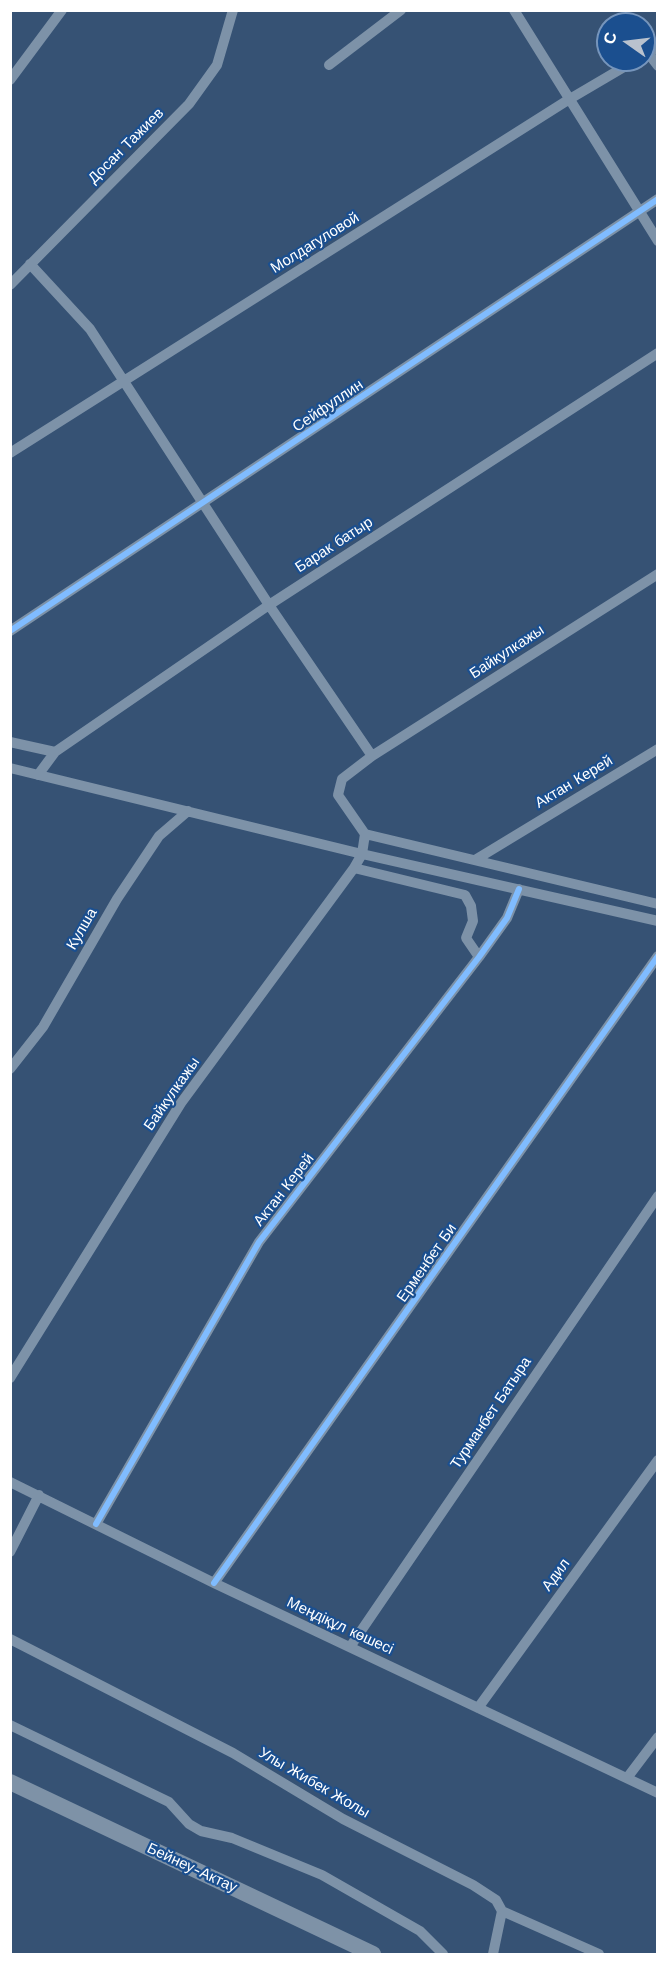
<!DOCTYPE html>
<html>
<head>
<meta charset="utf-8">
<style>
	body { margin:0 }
	#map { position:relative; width:668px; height:1965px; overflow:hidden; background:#365274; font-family:"Work Sans",sans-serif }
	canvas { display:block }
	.frame { position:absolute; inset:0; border:12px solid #fff; pointer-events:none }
	.north { position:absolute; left:596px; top:12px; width:60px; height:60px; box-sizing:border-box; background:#1b4f8f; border:2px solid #7695bc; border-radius:50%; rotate:284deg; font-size:16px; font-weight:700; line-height:24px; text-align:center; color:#fff }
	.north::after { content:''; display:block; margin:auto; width:21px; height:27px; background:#b9c2ce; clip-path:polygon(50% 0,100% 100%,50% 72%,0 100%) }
</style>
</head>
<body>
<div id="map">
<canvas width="668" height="1965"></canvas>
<div class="frame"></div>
<div class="north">С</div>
</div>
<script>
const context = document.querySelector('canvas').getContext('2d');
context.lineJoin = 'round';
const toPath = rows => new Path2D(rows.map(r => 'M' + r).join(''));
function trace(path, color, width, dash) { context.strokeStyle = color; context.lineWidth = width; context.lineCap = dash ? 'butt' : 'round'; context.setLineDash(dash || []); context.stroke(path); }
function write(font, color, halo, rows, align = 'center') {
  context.font = font + ' "Work Sans",sans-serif'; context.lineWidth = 4.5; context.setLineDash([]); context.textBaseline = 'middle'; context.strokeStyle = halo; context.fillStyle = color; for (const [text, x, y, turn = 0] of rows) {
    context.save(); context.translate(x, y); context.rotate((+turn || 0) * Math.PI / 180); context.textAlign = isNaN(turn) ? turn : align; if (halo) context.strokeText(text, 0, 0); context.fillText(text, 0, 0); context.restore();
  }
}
trace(toPath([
	[514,10,658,241],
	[648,53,658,66],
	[644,55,656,49,658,45],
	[329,65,401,10],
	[10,80,62,10],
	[30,264,90,329,269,605,372,756],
	[10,285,189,104,217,65,233,10],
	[10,453,568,100,636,60],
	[658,574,372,756,342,779,338,795,365,834,658,904],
	[10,631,658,199],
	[10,742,55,752],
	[10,768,362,854,658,921],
	[38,775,55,752,269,605,658,353],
	[475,860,658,749],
	[354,868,465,895,471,906,473,921,466,938,479,957],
	[10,1069,43,1027,117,899,159,836,188,811],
	[10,1378,181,1103,354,868,362,854,365,834],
	[10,1482,214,1583,658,1793],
	[96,1524,259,1242,479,957,507,918,519,889],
	[10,1552,39,1495],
	[214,1583,658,956],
	[10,1639,233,1753,343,1819,473,1885,496,1900,502,1911,599,1954],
	[350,1647,658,1196],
	[478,1708,658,1460],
	[10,1725,169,1802,189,1824,201,1831,232,1838,322,1875,420,1931,443,1954],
	[627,1778,658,1737],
	[493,1954,502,1911]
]), '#7d92a8', 10);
trace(toPath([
	[10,1782,373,1954]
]), '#7e92a7', 16);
trace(toPath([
	[10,631,658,199],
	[96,1524,259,1242,479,957,507,918,519,889],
	[214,1583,658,956]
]), '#80bcff', 6);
write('15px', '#fff', '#1b4f8f', [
	["Досан Тажиев",126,146,-45],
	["Молдагуловой",315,243,-32],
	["Сейфуллин",328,406,-34],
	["Барак батыр",334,545,-33],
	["Байкулкажы",507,652,-33],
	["Актан Керей",574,782,-31],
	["Кулша",82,929,-60],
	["Байкулкажы",172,1094,-55],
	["Актан Керей",284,1190,-52],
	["Ерменбет Би",427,1263,-55],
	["Турманбет Батыра",491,1413,-56],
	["Адил",556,1575,-54],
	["Меңдіқұл көшесі",340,1626,25],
	["Улы Жибек Жолы",314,1783,30],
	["Бейнеу-Актау",192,1868,25]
]);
</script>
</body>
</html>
